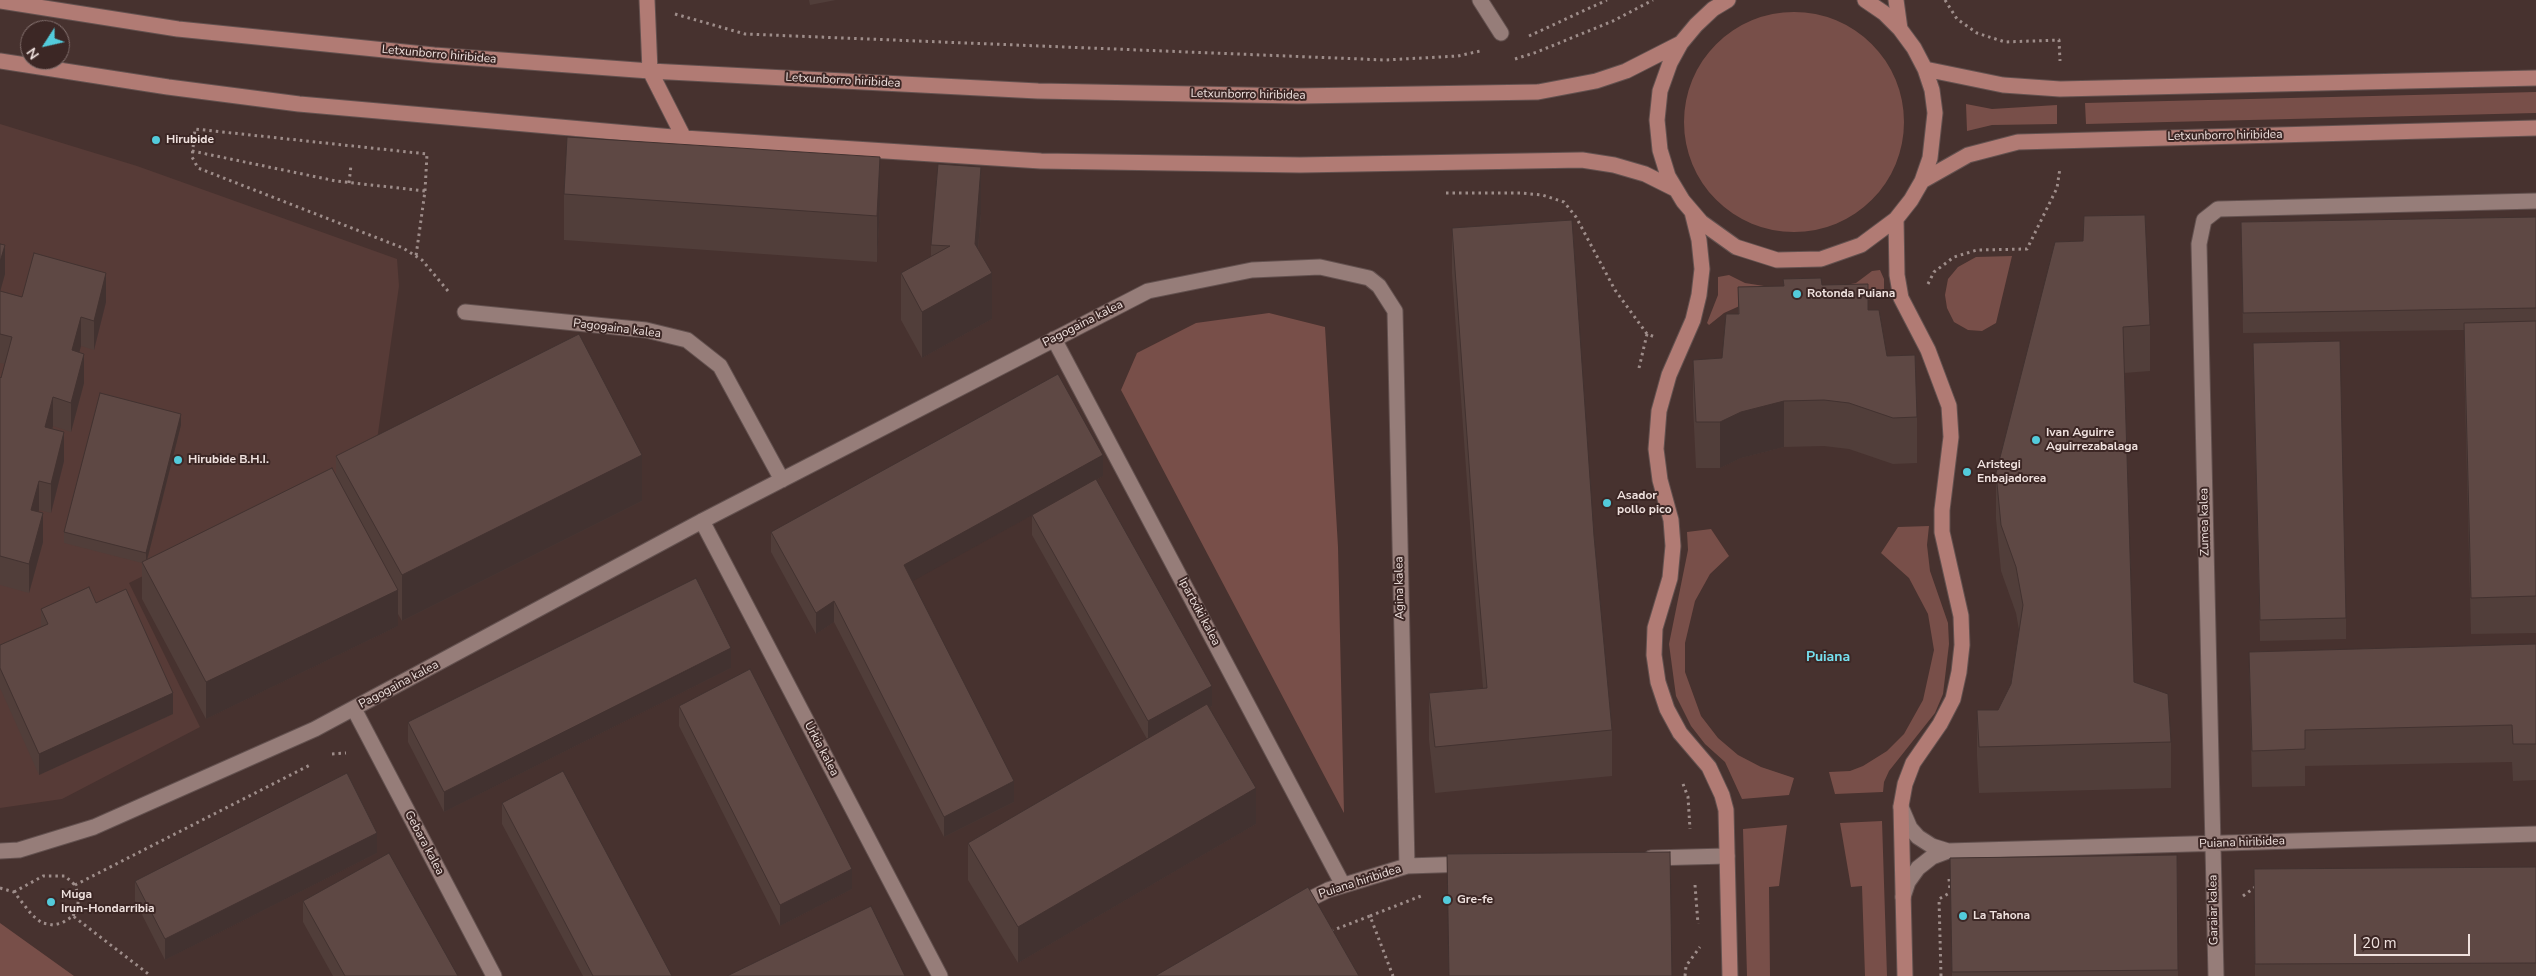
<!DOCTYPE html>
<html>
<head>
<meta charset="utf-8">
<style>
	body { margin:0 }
	#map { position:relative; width:2536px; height:976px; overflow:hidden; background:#47322f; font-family:"Nunito Sans",sans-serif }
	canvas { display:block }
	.north { position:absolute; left:20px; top:20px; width:50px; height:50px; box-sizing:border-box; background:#3c2725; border:1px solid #84716f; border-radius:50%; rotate:235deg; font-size:14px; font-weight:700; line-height:20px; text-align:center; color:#efe1de }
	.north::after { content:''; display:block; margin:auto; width:18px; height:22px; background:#53cbdb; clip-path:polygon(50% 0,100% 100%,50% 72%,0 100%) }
	.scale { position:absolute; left:2354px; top:934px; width:116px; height:22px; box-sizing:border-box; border:2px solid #efe1de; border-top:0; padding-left:6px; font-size:15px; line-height:18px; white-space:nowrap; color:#efe1de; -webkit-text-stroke:4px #3c2725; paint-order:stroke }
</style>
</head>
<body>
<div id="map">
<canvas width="2536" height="976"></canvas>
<div class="north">N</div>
<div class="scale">20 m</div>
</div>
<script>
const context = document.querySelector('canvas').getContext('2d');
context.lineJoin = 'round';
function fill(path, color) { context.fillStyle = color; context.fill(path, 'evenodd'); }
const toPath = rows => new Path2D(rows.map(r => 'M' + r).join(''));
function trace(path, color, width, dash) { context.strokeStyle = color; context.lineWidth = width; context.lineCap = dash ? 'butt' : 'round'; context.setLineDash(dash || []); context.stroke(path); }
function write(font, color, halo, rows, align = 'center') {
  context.font = font + ' "Nunito Sans",sans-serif'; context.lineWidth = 4; context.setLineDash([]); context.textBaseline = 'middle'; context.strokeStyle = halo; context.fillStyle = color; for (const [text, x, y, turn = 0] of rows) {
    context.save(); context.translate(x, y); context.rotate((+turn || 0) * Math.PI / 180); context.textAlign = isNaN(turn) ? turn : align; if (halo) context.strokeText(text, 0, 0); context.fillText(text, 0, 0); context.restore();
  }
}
fill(toPath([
	[0,124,137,166,397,259,399,286,377,440,333,481,129,583,200,727,62,799,0,808]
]), '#573b37');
fill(toPath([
	'1684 122a110 110 0 1 1 220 0a110 110 0 1 1-220 0Z',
	[2536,92,2536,113,2086,124,2085,103],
	[1966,104,1992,109,2057,105,2057,124,1992,125,1967,131],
	[2012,256,1996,323,1982,331,1968,330,1954,322,1947,308,1945,295,1948,279,1958,267,1976,257],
	[1880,270,1884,279,1884,297,1819,307,1820,290,1856,283,1872,271],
	[1729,275,1745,283,1764,286,1764,301,1744,304,1724,313,1709,325,1707,323,1718,295,1718,277],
	[1269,313,1325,327,1338,547,1344,813,1121,390,1137,353,1196,323],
	[1929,526,1927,545,1930,571,1948,623,1949,644,1943,694,1935,713,1889,771,1884,782,1883,792,1835,794,1829,772,1850,771,1863,766,1887,751,1904,734,1923,700,1934,650,1928,614,1909,578,1881,553,1898,527],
	[1711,529,1729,556,1710,574,1695,601,1685,643,1685,672,1701,716,1718,738,1738,755,1761,767,1794,778,1789,795,1742,799,1725,762,1705,744,1691,726,1676,696,1669,644,1688,550,1687,532],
	[1882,821,1887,976,1865,976,1862,886,1851,887,1840,823],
	[1787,825,1779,886,1769,887,1770,976,1747,976,1743,829],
	[0,923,74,976,0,976]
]), '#784f49');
const street = toPath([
	[1480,0,1501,33],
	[465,312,646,330,687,340,720,366,782,480],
	[1054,339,1343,885],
	[702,521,940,976],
	[354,709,494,976],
	[1901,807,1910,828,1918,837,1932,846,1948,851],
	[0,851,19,850,94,827,315,729,702,521,1148,291,1252,270,1320,267,1369,278,1379,286,1395,311,1407,866],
	[1651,858,1727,856],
	[1903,897,1908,882,1918,868,1932,857,1948,851,2536,834],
	[1296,906,1328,890,1407,866,1468,864],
	[2216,976,2199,244,2204,220,2218,209,2536,201]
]);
const secondary = toPath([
	[647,0,650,71,684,138],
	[1728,0,1713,9,1696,25,1681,43,1670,63,1660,91,1657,120,1660,150,1668,176,1683,201,1701,222,1736,247,1777,260,1821,259,1861,245,1896,219,1911,200,1922,181,1930,158,1935,113,1932,90,1925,69,1914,48,1900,29,1884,13,1865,0],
	[1896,0,1900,29],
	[0,1,178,29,434,55,650,71,1038,91,1298,96,1538,92,1596,81,1626,71,1681,43],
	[0,61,168,87,299,104,684,138,1041,161,1300,165,1582,160,1614,165,1645,174,1675,189],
	[1925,69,2003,85,2060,89,2536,78],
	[1922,181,1968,155,2018,142,2536,128],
	[1692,212,1699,240,1702,269,1699,295,1693,320,1669,375,1659,411,1656,449,1660,480,1671,520,1673,546,1670,578,1655,628,1654,655,1658,682,1667,709,1680,733,1709,767,1722,795,1726,810,1730,976],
	[1896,219,1897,275,1901,298,1928,350,1949,406,1951,437,1942,510,1942,532,1961,616,1962,645,1959,672,1953,699,1940,724,1913,763,1905,784,1901,806,1905,976]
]);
trace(street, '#63514f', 17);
trace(secondary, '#63514f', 17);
trace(toPath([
	[1945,0,1957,19,1977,33,2005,42,2059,40,2060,61],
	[675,14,745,34,1385,60,1458,56,1480,51],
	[1529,36,1607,0],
	[1515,59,1537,52,1613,21,1653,0],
	[192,151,336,181,425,191,416,256],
	[349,183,351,165],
	[425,191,427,154,195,129,192,157,198,168,403,248,422,260,448,291],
	[1446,193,1520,193,1542,195,1564,202,1576,217,1615,290,1647,334,1655,337],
	[1928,284,1934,272,1954,257,1977,250,2027,249,2057,188,2060,168],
	[1639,368,1647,334],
	[332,754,346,753],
	[1683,784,1688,797,1690,829],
	[1949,879,1950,891],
	[1695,885,1698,924],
	[0,888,14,892,32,915,42,923,53,925,62,923,73,916,151,976],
	[14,892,43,876,65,876,75,885],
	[2243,896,2258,885],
	[73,916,78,906,78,895,75,885,312,764],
	[1370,916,1421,896],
	[1331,931,1370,916,1393,976],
	[1685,976,1686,966,1700,947],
	[1941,976,1939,899,1953,891]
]), '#9e8d8a', 3, [2.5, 4]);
trace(street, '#967d79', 15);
trace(secondary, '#b17b74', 15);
fill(toPath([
	[809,0,836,0,810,5],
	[564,194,880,204,877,262,564,240],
	[981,213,978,250,992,319,922,358,901,320,901,273,931,257,931,245],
	[2536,217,2536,633,2471,634,2464,359,2464,330,2243,333,2241,222],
	[1452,228,1594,536,1612,730,1612,776,1435,793,1429,740,1429,693,1483,688,1476,607,1452,274],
	[2083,241,2150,325,2150,371,2124,373,2134,682,2171,742,2171,788,1979,793,1977,756,1977,710,1998,710,2011,684,2019,630,2016,613,2001,571,1996,519,1996,473],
	[0,244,5,274,0,291,22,297,106,302,94,350,81,346,79,352,84,383,71,432,53,426,53,429,64,461,51,513,39,510,43,542,29,593,0,585,0,377,1,378,5,364,0,363],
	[1822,285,1868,310,1887,356,1917,417,1917,463,1893,464,1849,449,1824,446,1784,447,1741,458,1720,468,1696,468,1693,406,1693,360,1722,358,1738,314,1738,287],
	[2253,343,2346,618,2346,639,2260,641],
	[181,425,147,560,336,477,336,456,642,501,402,621,398,614,398,626,206,719,142,599,142,563,64,543,64,532],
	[1103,476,1096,480,1212,706,1209,708,1256,824,1018,963,968,880,968,843,1147,739,1032,535,1032,515,912,581,1014,802,944,837,834,622,816,634,771,552,771,532],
	[96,603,173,714,39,775,0,688,0,645,41,627,41,609],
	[2536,644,2536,780,2513,781,2512,762,2305,766,2305,786,2252,787,2249,652],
	[731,668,444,812,408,742,408,722],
	[679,706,852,889,780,926,679,726],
	[502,803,672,976,583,976,502,824],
	[377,853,165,960,135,901,135,881],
	[1447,854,1672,976,1449,976],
	[2177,855,2178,976,1952,976,1950,858],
	[2536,867,2536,976,2255,976,2254,869],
	[303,901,458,976,333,976,303,922]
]), '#513e3a');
fill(toPath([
	[880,157,880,204,877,262,877,216],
	[981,167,981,213,975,282,992,273,992,319,922,358,922,312,975,244],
	[5,245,5,274,0,292,0,262],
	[106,273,106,302,94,350,94,321],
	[81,317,81,346,72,380,72,350],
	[84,354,84,383,71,432,71,403],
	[53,397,53,426,45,456,45,427],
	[1784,401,1784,447,1741,458,1720,468,1720,422,1741,412],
	[181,414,181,425,146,564,146,553],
	[64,432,64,461,51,513,51,484],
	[642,455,642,501,402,621,402,575],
	[1103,455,1103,476,904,586,904,565],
	[39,481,39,510,31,539,31,510],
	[43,513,43,542,29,593,29,564],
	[398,590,398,626,206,719,206,682],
	[834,601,834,622,816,634,816,613],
	[731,648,731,668,444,812,444,792],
	[1212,686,1212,706,1148,742,1148,721],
	[173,693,173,714,39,775,39,754],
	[1014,781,1014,802,944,837,944,817],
	[1256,788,1256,824,1018,963,1018,927],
	[377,833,377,853,165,960,165,939],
	[852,869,852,889,780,926,780,905]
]), '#423230');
const building = toPath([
	[567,137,880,157,877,216,564,194,567,137],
	[938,164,981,167,975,244,992,273,922,312,901,273,950,246,931,245,938,164],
	[2145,215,2150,325,2123,327,2134,682,2168,694,2171,742,1979,747,1977,710,1998,710,2011,684,2023,605,2016,567,2001,525,1996,473,2055,242,2083,241,2084,216,2145,215],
	[2536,217,2536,308,2243,313,2241,222,2536,217],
	[1572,220,1594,536,1612,730,1435,747,1429,693,1487,688,1476,561,1452,228,1572,220],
	[0,244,5,245,0,262,0,244],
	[34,253,106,273,94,321,81,317,72,350,84,354,71,403,53,397,45,427,64,432,51,484,39,481,31,510,43,513,29,564,0,556,0,377,1,378,12,337,0,334,0,291,22,297,34,253],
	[1821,278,1822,285,1868,284,1868,310,1879,310,1887,356,1915,355,1917,417,1893,418,1849,403,1824,400,1784,401,1741,412,1720,422,1696,422,1693,360,1722,358,1726,314,1739,314,1738,287,1784,286,1783,279,1821,278],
	[2536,321,2536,596,2471,598,2464,323,2536,321],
	[579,334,642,455,402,575,336,456,579,334],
	[2340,341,2346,618,2260,620,2253,343,2340,341],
	[1058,374,1103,455,904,565,1014,781,944,817,834,601,816,613,771,532,1058,374],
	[100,393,181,414,146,553,64,532,100,393],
	[332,468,398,590,206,682,142,562,332,468],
	[1096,479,1212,686,1148,721,1032,515,1096,479],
	[696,578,731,648,444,792,408,722,696,578],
	[89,587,96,603,126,589,173,693,39,754,0,668,0,645,48,624,41,609,89,587],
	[2536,644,2536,744,2513,744,2512,725,2305,730,2305,749,2252,751,2249,652,2536,644],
	[750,669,852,869,780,905,679,706,750,669],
	[1207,704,1256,788,1018,927,968,843,1207,704],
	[563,771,672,976,593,976,502,803,563,771],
	[347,773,377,833,165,939,135,881,347,773],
	[1670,852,1672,976,1449,976,1447,854,1670,852],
	[389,853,458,976,345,976,303,901,389,853],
	[2177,855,2178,970,1952,972,1950,858,2177,855],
	[2536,867,2536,963,2255,964,2254,869,2536,867],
	[1308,887,1359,976,1155,976,1308,887],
	[871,906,905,976,727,976,871,906]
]);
fill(building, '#5e4844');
trace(building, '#423230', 1);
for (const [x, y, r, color] of [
	[156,140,5,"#53cbdb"],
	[1797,294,5,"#53cbdb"],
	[2036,440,5,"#53cbdb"],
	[178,460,5,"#53cbdb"],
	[1967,472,5,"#53cbdb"],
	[1607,503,5,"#53cbdb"],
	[1447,900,5,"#53cbdb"],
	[51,902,5,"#53cbdb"],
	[1963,916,5,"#53cbdb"]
]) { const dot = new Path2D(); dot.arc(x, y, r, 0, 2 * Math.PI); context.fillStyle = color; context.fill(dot); trace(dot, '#3c2725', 2); }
write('12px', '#efe1de', '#3c2725', [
	["Letxunborro hiribidea",439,55,5],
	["Letxunborro hiribidea",843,81,3],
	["Letxunborro hiribidea",1248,95,1],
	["Letxunborro hiribidea",2225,136,-1],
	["Pagogaina kalea",1083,324,-27],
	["Pagogaina kalea",617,329,7],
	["Zumea kalea",2205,522,-91],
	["Agina kalea",1400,588,-91],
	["Ipartxiki kalea",1199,612,62],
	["Pagogaina kalea",399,685,-28],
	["Urkia kalea",821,749,62],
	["Gebara kalea",424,843,62],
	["Puiana hiribidea",2242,843,-2],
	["Puiana hiribidea",1360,882,-18],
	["Garaiar kalea",2214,910,-91]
]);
write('bold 12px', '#efe1de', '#3c2725', [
	["Hirubide",166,140],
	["Rotonda Puiana",1807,294],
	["Ivan Aguirre",2046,433],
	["Aguirrezabalaga",2046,447],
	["Hirubide B.H.I.",188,460],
	["Aristegi",1977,465],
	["Enbajadorea",1977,479],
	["Asador",1617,496],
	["pollo pico",1617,510],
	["Muga",61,895],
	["Irun-Hondarribia",61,909],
	["Gre-fe",1457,900],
	["La Tahona",1973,916]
], 'left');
write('bold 14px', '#76e0ef', '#3c2725', [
	["Puiana",1828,658]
]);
</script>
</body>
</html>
